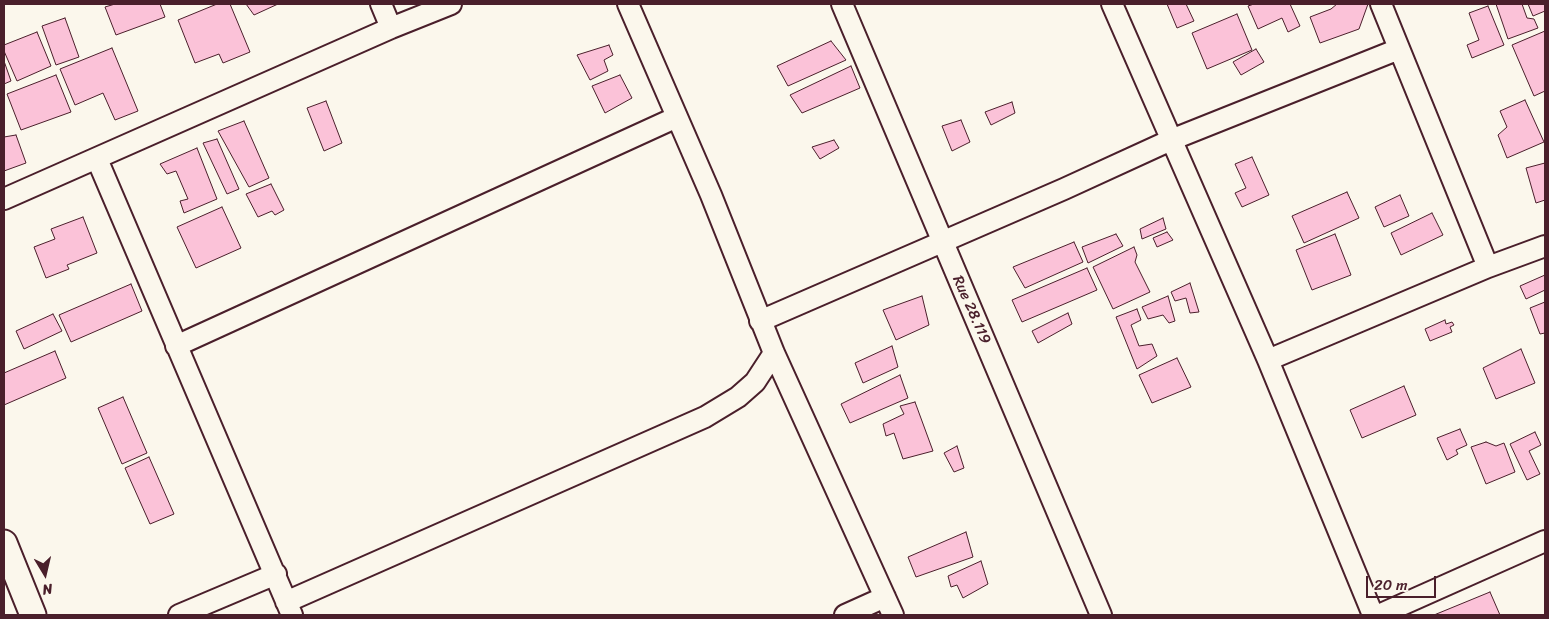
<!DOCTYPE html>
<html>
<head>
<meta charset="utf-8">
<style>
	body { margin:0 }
	#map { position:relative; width:1549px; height:619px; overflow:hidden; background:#fbf7ec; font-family:Sriracha,sans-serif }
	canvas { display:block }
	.frame { position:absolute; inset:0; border:5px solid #4a1f2b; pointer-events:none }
	.north { position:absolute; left:20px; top:549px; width:50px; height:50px; -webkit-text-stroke:4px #fbf7ec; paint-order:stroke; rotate:171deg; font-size:14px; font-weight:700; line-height:20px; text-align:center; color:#4a1f2b }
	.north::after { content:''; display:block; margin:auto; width:18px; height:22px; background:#4a1f2b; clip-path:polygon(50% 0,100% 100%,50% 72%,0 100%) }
	.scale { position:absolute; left:1366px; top:576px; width:70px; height:22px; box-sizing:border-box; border:2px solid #4a1f2b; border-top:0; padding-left:6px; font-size:15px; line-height:18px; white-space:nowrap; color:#4a1f2b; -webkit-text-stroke:4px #fbf7ec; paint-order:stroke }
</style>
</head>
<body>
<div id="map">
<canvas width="1549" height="619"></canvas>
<div class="frame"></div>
<div class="north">N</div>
<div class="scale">20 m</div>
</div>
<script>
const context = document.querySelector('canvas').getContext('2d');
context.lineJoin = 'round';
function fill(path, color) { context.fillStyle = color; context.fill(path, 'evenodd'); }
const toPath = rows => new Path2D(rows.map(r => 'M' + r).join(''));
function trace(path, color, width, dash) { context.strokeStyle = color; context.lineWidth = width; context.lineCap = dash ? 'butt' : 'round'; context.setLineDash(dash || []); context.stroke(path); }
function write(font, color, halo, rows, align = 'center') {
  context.font = font + ' Sriracha,sans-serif'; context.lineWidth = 5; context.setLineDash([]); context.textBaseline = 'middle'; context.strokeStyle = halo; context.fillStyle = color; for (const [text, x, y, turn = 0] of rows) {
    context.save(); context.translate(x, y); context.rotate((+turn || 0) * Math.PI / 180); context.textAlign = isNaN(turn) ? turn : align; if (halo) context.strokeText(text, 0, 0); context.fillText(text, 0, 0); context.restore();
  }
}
const building = toPath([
	[115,4,160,4,165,17,116,35,105,7,115,4],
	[217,4,230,4,250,52,223,63,219,54,195,63,178,20,217,4],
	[246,4,278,4,254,15,246,4],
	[1167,4,1186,4,1194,21,1177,28,1167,4],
	[1254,4,1290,4,1300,26,1288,32,1282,18,1258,29,1248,6,1254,4],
	[1337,4,1368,4,1359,29,1320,43,1310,17,1331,9,1337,4],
	[1496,4,1522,4,1527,18,1534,19,1538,28,1508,39,1496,4],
	[1528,4,1545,4,1545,11,1533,16,1528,4],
	[1488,6,1504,45,1472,58,1467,45,1479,40,1469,13,1488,6],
	[1237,14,1252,50,1207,69,1192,33,1237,14],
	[65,18,79,57,56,65,42,26,65,18],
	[1545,31,1545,91,1534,96,1512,45,1545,31],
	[37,32,51,66,17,81,4,51,4,45,37,32],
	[831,41,846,60,788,86,777,66,831,41],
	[609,45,613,55,604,60,608,71,590,80,577,55,609,45],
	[112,48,138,111,115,120,103,93,75,105,60,69,112,48],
	[1256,49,1264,62,1241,75,1233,62,1256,49],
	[4,61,11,81,4,84,4,61],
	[851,66,860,88,802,113,790,95,851,66],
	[56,75,71,112,21,130,7,94,56,75],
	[620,75,632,98,605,113,592,86,620,75],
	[1525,100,1544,142,1507,158,1498,135,1507,127,1500,111,1525,100],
	[326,101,342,143,324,151,307,108,326,101],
	[1012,102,1015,113,991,125,985,112,1012,102],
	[961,120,970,142,952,151,942,126,961,120],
	[244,121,269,178,249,187,218,131,244,121],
	[16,135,26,163,4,171,4,137,16,135],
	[217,139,239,189,227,194,203,143,217,139],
	[834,140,839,148,820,159,812,147,834,140],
	[197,148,217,199,184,213,180,201,188,199,176,171,167,174,160,164,197,148],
	[1252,157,1269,195,1242,207,1235,193,1246,188,1235,164,1252,157],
	[1545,163,1545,200,1536,203,1526,168,1545,163],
	[271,184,284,210,275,215,272,211,258,217,246,194,271,184],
	[1347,192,1359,218,1304,243,1292,216,1347,192],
	[1400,195,1409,216,1384,227,1375,207,1400,195],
	[222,207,241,248,196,268,177,227,222,207],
	[1432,213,1443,235,1401,255,1391,233,1432,213],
	[83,217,97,253,67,265,69,269,46,278,34,247,55,239,51,229,83,217],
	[1163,218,1166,229,1142,239,1140,229,1163,218],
	[1167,232,1173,240,1157,247,1153,238,1167,232],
	[1116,234,1123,246,1088,263,1082,247,1116,234],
	[1335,234,1351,275,1312,290,1296,250,1335,234],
	[1074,242,1083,262,1025,288,1013,267,1074,242],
	[1134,247,1137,255,1135,262,1150,292,1113,309,1093,267,1134,247],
	[1087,268,1097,290,1022,322,1012,300,1087,268],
	[1545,275,1545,290,1526,299,1520,286,1545,275],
	[1190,283,1199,312,1190,313,1186,298,1175,301,1171,292,1190,283],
	[131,284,142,311,71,342,59,315,131,284],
	[922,296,929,325,896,340,883,310,922,296],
	[1168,296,1175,321,1169,323,1163,315,1148,319,1142,307,1168,296],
	[1545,302,1545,333,1540,334,1530,308,1545,302],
	[1137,309,1141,320,1131,325,1139,346,1152,344,1157,356,1137,369,1116,317,1137,309],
	[1068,313,1072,324,1038,343,1032,331,1068,313],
	[53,314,62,331,24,349,16,331,53,314],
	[1445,320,1446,324,1452,322,1454,325,1450,327,1452,332,1430,341,1425,329,1445,320],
	[892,346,898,367,863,383,855,363,892,346],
	[1521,349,1535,383,1496,399,1483,368,1521,349],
	[55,351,66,378,4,405,4,373,55,351],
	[1177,358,1191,387,1152,403,1139,375,1177,358],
	[900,375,908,398,850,423,841,404,900,375],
	[1404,386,1416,415,1362,438,1350,410,1404,386],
	[123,397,147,453,122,464,98,408,123,397],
	[915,402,933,451,903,459,894,433,886,436,883,424,904,414,900,406,915,402],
	[1460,429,1467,445,1456,450,1458,454,1447,460,1437,438,1460,429],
	[1535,432,1541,445,1529,451,1540,474,1527,480,1510,444,1535,432],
	[1486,442,1496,446,1504,443,1515,472,1486,484,1471,447,1486,442],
	[957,446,964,468,954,472,944,453,957,446],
	[149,457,174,514,150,524,125,468,149,457],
	[966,532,973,557,916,577,908,557,966,532],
	[981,561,988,584,963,598,957,585,951,587,948,576,981,561],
	[1490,592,1500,615,1434,615,1490,592]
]);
fill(building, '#fbc2d8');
trace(building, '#4a1f2b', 1);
const minor = toPath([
	[381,4,391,28],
	[628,4,711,195,774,353,893,615],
	[842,4,1101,615],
	[1112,4,1268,360,1373,615],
	[1381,4,1488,267],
	[97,159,292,615],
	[4,199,391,28,451,4],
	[760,321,1064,189,1171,140,1399,49],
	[176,346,677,117],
	[1268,360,1488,267,1545,246],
	[286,602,705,417,738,397,755,382,774,353],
	[179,615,276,574],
	[845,615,885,597],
	[1379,615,1545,541]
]);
const tertiary = toPath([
	[4,543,33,615]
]);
trace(minor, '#4a1f2b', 24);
trace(tertiary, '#4a1f2b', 29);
trace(minor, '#fbf7ec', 20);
trace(tertiary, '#fbf7ec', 25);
write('15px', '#4a1f2b', '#fbf7ec', [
	["Rue 28.119",971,310,66]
]);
</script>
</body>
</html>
